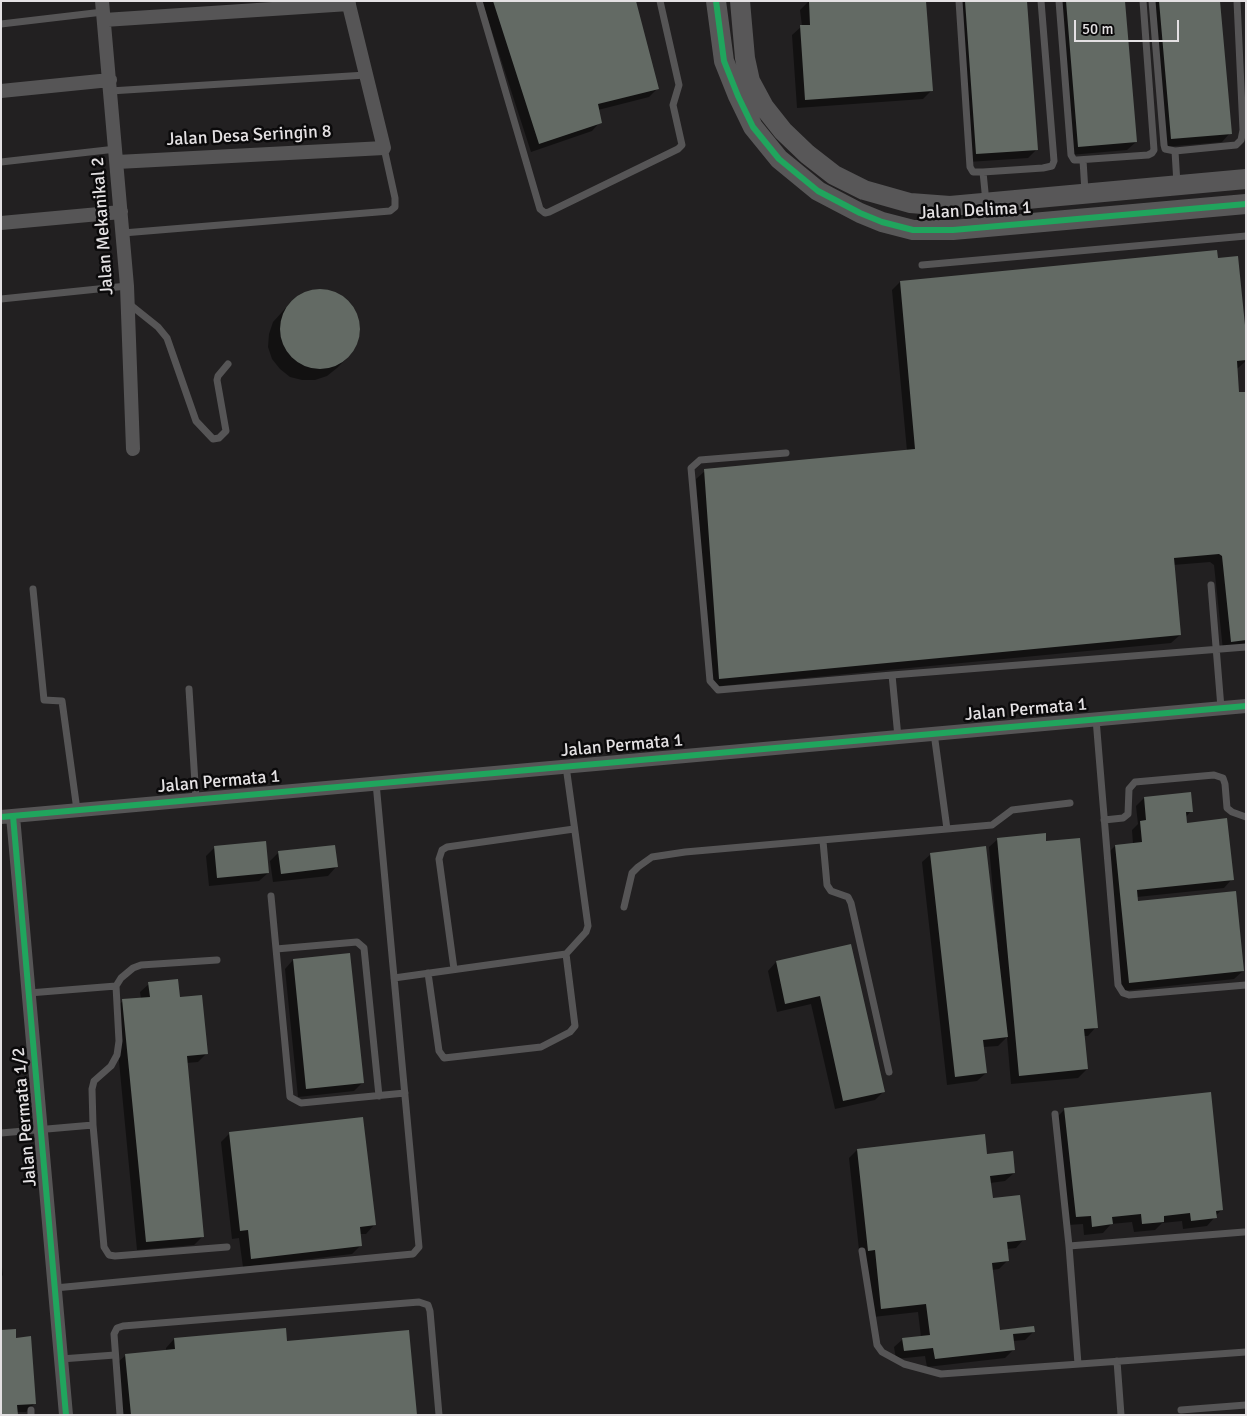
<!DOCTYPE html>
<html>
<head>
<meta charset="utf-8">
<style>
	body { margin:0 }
	#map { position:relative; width:1247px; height:1416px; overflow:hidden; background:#222021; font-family:Signika,sans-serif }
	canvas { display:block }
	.frame { position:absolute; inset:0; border:2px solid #e4e1e3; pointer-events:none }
	.scale { position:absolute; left:1074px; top:20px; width:105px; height:22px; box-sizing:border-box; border:2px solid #e4e1e3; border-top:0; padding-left:6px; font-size:15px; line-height:18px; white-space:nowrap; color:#e4e1e3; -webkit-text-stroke:4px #0b0a0b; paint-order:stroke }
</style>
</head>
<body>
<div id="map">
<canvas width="1247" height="1416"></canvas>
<div class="frame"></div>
<div class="scale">50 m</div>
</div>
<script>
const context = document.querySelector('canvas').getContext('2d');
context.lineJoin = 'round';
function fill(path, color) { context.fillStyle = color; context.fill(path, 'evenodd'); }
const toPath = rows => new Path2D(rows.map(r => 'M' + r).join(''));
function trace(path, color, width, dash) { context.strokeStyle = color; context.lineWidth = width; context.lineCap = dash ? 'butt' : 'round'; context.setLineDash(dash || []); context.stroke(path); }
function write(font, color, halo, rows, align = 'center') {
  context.font = font + ' Signika,sans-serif'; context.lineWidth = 5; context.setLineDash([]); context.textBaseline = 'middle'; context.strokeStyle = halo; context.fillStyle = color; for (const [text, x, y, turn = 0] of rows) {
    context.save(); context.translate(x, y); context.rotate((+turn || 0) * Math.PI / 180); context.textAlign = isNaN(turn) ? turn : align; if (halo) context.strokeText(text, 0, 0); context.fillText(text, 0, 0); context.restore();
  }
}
fill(toPath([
	[482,1,635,1,657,89,649,97,598,110,600,122,592,131,531,152],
	[809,1,811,1,931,91,923,99,797,108,792,35,802,26,800,10],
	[956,1,1026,1,1037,149,1028,158,968,162],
	[1057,1,1124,1,1136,142,1127,150,1070,155],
	[1150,1,1219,1,1230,133,1222,142,1163,147],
	[900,282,1246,348,1246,361,1238,368,1236,369,1238,394,1246,393,1246,647,1223,650,1214,565,1210,562,1173,565,1180,635,1171,643,710,687,696,479,705,471,907,451,892,290],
	[317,290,330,291,343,297,352,306,358,318,360,331,357,344,350,355,337,368,327,376,315,380,302,380,290,377,280,369,272,359,268,347,269,334,273,322,293,300,304,293],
	[1144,798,1191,811,1185,818,1186,824,1232,879,1224,888,1137,897,1137,902,1243,971,1234,979,1121,991,1107,854,1115,846,1133,844,1132,830,1138,824,1136,806],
	[998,839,1045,842,1096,1027,1088,1036,1084,1036,1087,1069,1078,1078,1011,1084,1007,1037,998,1046,983,1047,986,1073,977,1081,947,1085,922,862,931,854,996,947,998,946,989,847],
	[215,847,268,873,259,881,209,886,206,856],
	[279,852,336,867,328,876,273,882,270,861],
	[850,946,883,1092,875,1100,835,1109,811,1004,777,1012,768,971,776,962],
	[293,960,362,1083,354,1091,298,1097,285,969],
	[149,984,179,998,206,1054,198,1062,186,1063,203,1236,194,1245,137,1250,114,1009,123,1001,141,999,140,992],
	[1065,1109,1222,1209,1207,1226,1183,1229,1182,1221,1162,1223,1155,1230,1134,1232,1132,1222,1111,1224,1103,1233,1084,1235,1083,1224,1068,1225,1056,1118],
	[229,1134,374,1225,366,1234,359,1234,361,1245,352,1254,243,1267,239,1238,232,1239,221,1142],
	[857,1150,986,1155,1014,1173,1005,1181,990,1183,992,1200,1024,1239,1016,1248,1007,1249,1008,1260,999,1269,992,1270,998,1331,1034,1331,1025,1340,1013,1341,1014,1349,1005,1358,927,1367,925,1356,896,1359,894,1347,903,1339,921,1337,918,1312,873,1317,860,1259,849,1158],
	[1,1259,3,1275,1,1277],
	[15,1339,35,1403,26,1412,16,1412],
	[174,1339,416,1415,122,1415,117,1363,126,1355,166,1351,166,1348]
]), '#0007');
fill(toPath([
	[493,1,636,1,659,89,598,104,602,123,539,144],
	[809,1,926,1,933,91,805,100,800,25,810,25],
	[965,1,1027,1,1038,150,976,154],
	[1066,1,1125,1,1137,142,1078,147],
	[1159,1,1220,1,1232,134,1171,139],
	[1217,250,1218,258,1238,256,1246,335,1246,360,1237,361,1239,392,1246,392,1246,640,1231,642,1222,556,1219,554,1174,558,1181,635,719,679,704,469,915,449,900,281],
	'280 329a40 40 0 1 1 80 0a40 40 0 1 1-80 0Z',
	[1191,792,1193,812,1186,812,1187,823,1227,818,1234,880,1137,890,1138,901,1236,891,1244,971,1129,983,1115,845,1142,842,1140,821,1146,820,1144,797],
	[1046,833,1046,841,1080,838,1098,1028,1084,1029,1088,1069,1019,1076,997,838],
	[266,841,269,873,217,878,214,846],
	[335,845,338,867,281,874,278,851],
	[986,846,1008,1037,983,1040,987,1073,955,1077,930,853],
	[851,944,885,1092,843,1101,820,996,785,1004,776,961],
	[350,953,364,1083,306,1089,293,959],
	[178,979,180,997,202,995,208,1054,187,1056,204,1237,146,1242,122,999,150,997,148,982],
	[1211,1092,1223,1210,1216,1211,1217,1218,1191,1221,1190,1213,1164,1216,1164,1222,1142,1224,1141,1214,1112,1217,1113,1224,1092,1227,1091,1216,1076,1217,1064,1108],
	[363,1117,376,1225,360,1227,362,1246,251,1259,248,1230,240,1231,229,1132],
	[985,1134,987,1154,1013,1151,1015,1173,990,1176,993,1198,1020,1195,1026,1240,1007,1242,1009,1261,992,1263,1000,1330,1034,1326,1035,1332,1013,1334,1015,1350,935,1359,933,1348,904,1351,902,1338,930,1335,926,1304,881,1309,875,1250,868,1251,857,1149],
	[286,1328,287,1341,409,1330,417,1415,131,1415,125,1354,175,1349,174,1338],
	[16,1329,16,1338,31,1336,36,1404,17,1405,18,1415,1,1415,1,1330]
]), '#636a64');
trace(toPath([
	[479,1,540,209,545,213,549,212,678,149,682,145,673,105,679,85,660,1],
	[959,1,970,167,973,172,983,172,1043,168,1052,166,1054,161,1041,1],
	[1059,1,1071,155,1074,160,1077,160,1148,155,1152,153,1154,150,1143,1],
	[1152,1,1164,145,1165,149,1175,151],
	[1,24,103,12],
	[110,91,366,75],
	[1083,160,1085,192],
	[1,162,116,149],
	[983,172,986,202],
	[1177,184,1175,151,1236,145,1241,140,1243,130,1237,1],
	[123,233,390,211,395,207,395,198,384,148],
	[922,265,1246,236],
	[1,299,127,286],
	[128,303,158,327,167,338,196,421,213,439,219,438,226,431,217,380,218,376,228,364],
	[786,453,700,460,691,468,710,681,718,690,892,675,898,737],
	[1211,585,1221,708],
	[33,589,44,700,62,701,77,810],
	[892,675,1246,647],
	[189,689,196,799],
	[1096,719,1118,985,1123,993,1129,995,1246,985],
	[1104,820,1123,818,1128,814,1129,789,1135,782,1214,775,1223,778,1225,784,1227,808,1232,812,1246,817],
	[947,829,992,825,1012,810,1070,803],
	[823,841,827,885,831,891,848,897,851,903,889,1072],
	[271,896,290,1097,301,1103,405,1093],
	[624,907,632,873,638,867,652,857,685,852,947,829,934,733],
	[276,949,357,942,364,948,379,1096],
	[454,969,439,859,442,850,447,847,574,829],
	[428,973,439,1051,444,1058,541,1047,570,1032,575,1026,566,954,586,932,588,926,566,766],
	[394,978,566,954],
	[116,986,121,978,133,968,141,965,217,960],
	[29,993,116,986,119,1041,117,1055,111,1066,94,1081,92,1089,93,1125],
	[1055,1114,1069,1246],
	[1,1133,93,1125,104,1247,109,1255,115,1256,227,1247],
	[862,1251,877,1345,882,1352,904,1364,941,1374,1246,1352],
	[55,1288,413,1254,419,1247,376,783],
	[61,1359,115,1355],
	[1117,1361,1121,1415],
	[1078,1364,1069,1246,1244,1232],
	[31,1410,31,1415],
	[1181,1410,1246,1405],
	[120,1415,114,1334,117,1328,123,1326,419,1302,428,1305,430,1311,439,1415]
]), '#565556', 7);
trace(toPath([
	[102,1,127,286,133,449],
	[104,20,349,4],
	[1,91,110,80],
	[117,162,384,148,348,1],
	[1,223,121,212],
	[13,816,66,1415],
	[1,817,1246,706]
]), '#565556', 14);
trace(toPath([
	[716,1,724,61,738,96,753,127,779,159,818,191,860,213,882,222,913,230,953,230,1246,204],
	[740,1,745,58,750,81,764,107,783,131,807,154,834,175,864,190,910,203,950,206,1246,179]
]), '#585758', 20);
trace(toPath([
	[716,1,724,61,738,96,753,127,779,159,818,191,860,213,882,222,913,230,953,230,1246,204],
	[13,816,66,1415],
	[1,817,1246,706]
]), '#20a55d', 6);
write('18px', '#e4e1e3', '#0b0a0b', [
	["Jalan Desa Seringin 8",249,136,-3],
	["Jalan Delima 1",975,211,-3],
	["Jalan Mekanikal 2",103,226,-94],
	["Jalan Permata 1",1026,710,-5],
	["Jalan Permata 1",622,746,-5],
	["Jalan Permata 1",219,782,-5],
	["Jalan Permata 1/2",25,1117,-95]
]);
</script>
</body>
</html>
